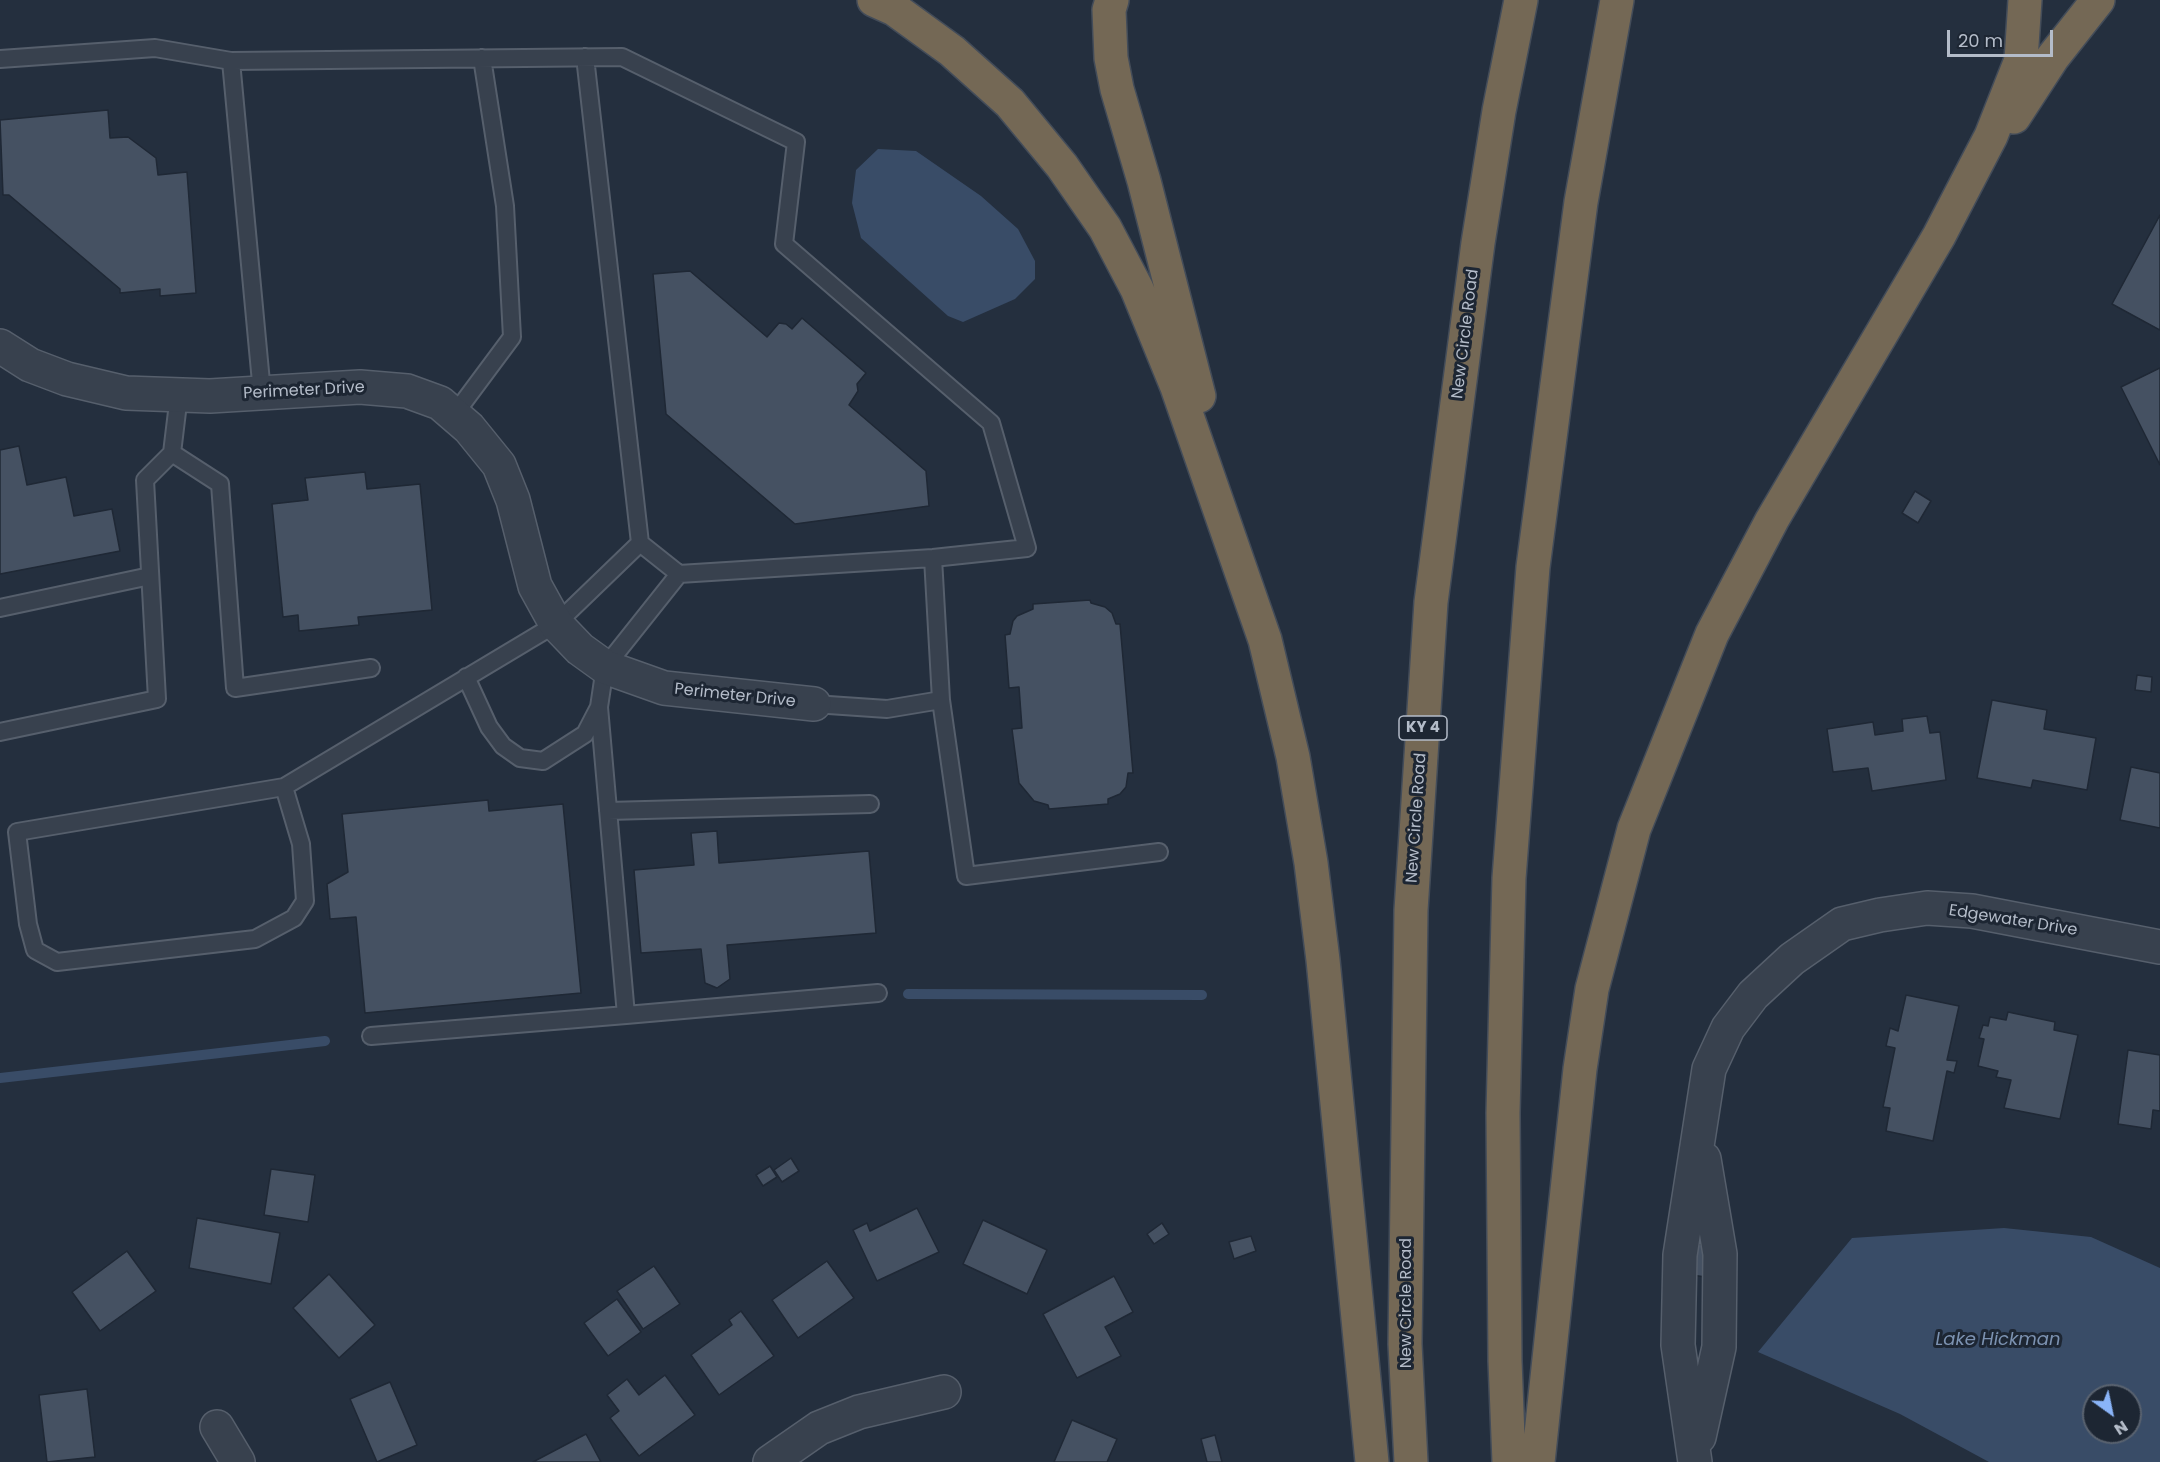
<!DOCTYPE html>
<html>
<head>
<meta charset="utf-8">
<style>
	body { margin:0 }
	#map { position:relative; width:2160px; height:1462px; overflow:hidden; background:#242f3e; font-family:Poppins,sans-serif }
	canvas { display:block }
	.north { position:absolute; left:2082px; top:1384px; width:60px; height:60px; box-sizing:border-box; background:#1d2633; border:2px solid #59626f; border-radius:50%; rotate:147deg; font-size:16px; font-weight:700; line-height:24px; text-align:center; color:#b4bcc9 }
	.north::after { content:''; display:block; margin:auto; width:21px; height:27px; background:#8ab4f8; clip-path:polygon(50% 0,100% 100%,50% 72%,0 100%) }
	.scale { position:absolute; left:1947px; top:30px; width:106px; height:27px; box-sizing:border-box; border:3px solid #b4bcc9; border-top:0; padding-left:8px; font-size:18px; line-height:21px; white-space:nowrap; color:#b4bcc9; -webkit-text-stroke:4px #1d2633; paint-order:stroke }
</style>
</head>
<body>
<div id="map">
<canvas width="2160" height="1462"></canvas>
<div class="north">N</div>
<div class="scale">20 m</div>
</div>
<script>
const context = document.querySelector('canvas').getContext('2d');
context.lineJoin = 'round';
function fill(path, color) { context.fillStyle = color; context.fill(path, 'evenodd'); }
const toPath = rows => new Path2D(rows.map(r => 'M' + r).join(''));
function trace(path, color, width, dash) { context.strokeStyle = color; context.lineWidth = width; context.lineCap = dash ? 'butt' : 'round'; context.setLineDash(dash || []); context.stroke(path); }
function write(font, color, halo, rows, align = 'center') {
  context.font = font + ' Poppins,sans-serif'; context.lineWidth = 6; context.setLineDash([]); context.textBaseline = 'middle'; context.strokeStyle = halo; context.fillStyle = color; for (const [text, x, y, turn = 0] of rows) {
    context.save(); context.translate(x, y); context.rotate((+turn || 0) * Math.PI / 180); context.textAlign = isNaN(turn) ? turn : align; if (halo) context.strokeText(text, 0, 0); context.fillText(text, 0, 0); context.restore();
  }
}
fill(toPath([
	[878,149,916,151,981,196,1018,229,1035,261,1035,279,1015,299,963,322,948,316,861,238,852,203,856,170],
	[2004,1228,2091,1237,2160,1268,2160,1462,1989,1462,1900,1414,1758,1352,1852,1238],
	[2094,1396,2130,1396,2130,1432,2094,1432]
]), '#394c67');
trace(toPath([
	[908,994,1202,995],
	[0,1078,325,1041]
]), '#394c67', 10);
const building = toPath([
	[108,110,110,138,128,137,156,158,158,175,187,172,196,293,160,296,160,289,120,293,120,289,9,195,3,195,0,120,108,110],
	[2160,215,2160,330,2112,304,2160,215],
	[690,271,767,337,779,323,786,324,792,329,802,318,866,373,857,384,858,391,849,405,926,471,929,506,795,524,666,414,653,274,690,271],
	[2160,368,2160,465,2121,387,2160,368],
	[19,446,27,485,66,477,74,516,112,509,120,551,0,574,0,450,19,446],
	[365,472,367,489,420,484,432,610,358,617,359,625,299,631,298,615,283,617,272,504,308,500,305,478,365,472],
	[1915,491,1931,501,1918,523,1902,513,1915,491],
	[1090,600,1091,603,1105,607,1112,613,1116,624,1120,624,1133,773,1128,773,1126,787,1120,794,1108,799,1108,804,1049,809,1048,805,1034,801,1019,783,1012,729,1022,728,1019,687,1009,688,1005,635,1010,634,1013,621,1017,616,1033,609,1033,604,1090,600],
	[2137,675,2152,677,2151,692,2135,690,2137,675],
	[1992,700,2047,710,2044,729,2096,738,2087,790,2033,780,2031,788,1977,778,1992,700],
	[1927,716,1930,733,1940,732,1946,780,1872,791,1868,768,1833,772,1827,729,1873,722,1875,735,1903,731,1902,719,1927,716],
	[2131,767,2160,773,2160,828,2120,820,2131,767],
	[488,800,489,811,563,804,581,993,365,1013,356,917,330,919,327,884,348,872,342,814,488,800],
	[717,831,719,863,869,851,876,933,727,945,730,979,717,988,705,983,701,949,641,953,634,870,694,865,691,833,717,831],
	[1906,995,1959,1006,1947,1060,1957,1061,1954,1073,1947,1071,1933,1141,1886,1131,1890,1108,1883,1107,1895,1048,1886,1046,1890,1028,1898,1031,1906,995],
	[2008,1012,2055,1022,2054,1030,2078,1035,2060,1119,2004,1108,2011,1080,1996,1077,1998,1071,1978,1066,1984,1039,1979,1038,1983,1025,1988,1026,1990,1017,2006,1020,2008,1012],
	[2128,1050,2160,1055,2160,1111,2153,1110,2151,1129,2118,1124,2128,1050],
	[791,1158,799,1171,782,1182,774,1170,791,1158],
	[770,1166,777,1177,763,1186,756,1175,770,1166],
	[271,1169,315,1175,308,1222,264,1215,271,1169],
	[917,1208,939,1252,877,1281,853,1230,867,1223,870,1231,917,1208],
	[197,1218,280,1233,271,1284,189,1268,197,1218],
	[983,1220,1047,1250,1027,1294,963,1264,983,1220],
	[1162,1223,1169,1234,1154,1244,1147,1234,1162,1223],
	[1251,1236,1256,1251,1234,1259,1229,1242,1251,1236],
	[1694,1244,1708,1245,1706,1277,1691,1275,1694,1244],
	[127,1251,156,1291,100,1331,72,1292,127,1251],
	[827,1261,854,1298,798,1338,772,1300,827,1261],
	[654,1266,680,1304,643,1329,617,1291,654,1266],
	[329,1274,375,1325,339,1358,293,1308,329,1274],
	[1114,1276,1133,1312,1105,1327,1121,1356,1077,1378,1043,1314,1114,1276],
	[617,1299,641,1332,608,1356,584,1323,617,1299],
	[741,1311,774,1356,719,1395,691,1355,732,1325,729,1320,741,1311],
	[665,1375,695,1415,639,1456,610,1418,619,1411,607,1395,627,1379,639,1395,665,1375],
	[390,1382,417,1445,377,1462,350,1399,390,1382],
	[87,1389,95,1457,47,1462,39,1395,87,1389],
	[1072,1420,1117,1439,1107,1462,1054,1462,1072,1420],
	[586,1434,601,1462,533,1462,586,1434],
	[1215,1435,1222,1462,1207,1462,1201,1439,1215,1435]
]);
fill(building, '#455162');
trace(building, '#1f2835', 1.5);
const service = toPath([
	[0,59,155,48,231,61],
	[262,393,231,61,622,57,796,142,784,244,991,423,1027,548,933,558,679,574,640,543,585,57],
	[454,415,512,337,505,206,482,58],
	[172,453,220,484,235,688,371,668],
	[0,608,150,576],
	[466,677,489,727,503,746,520,758,543,761,585,734,599,707,605,667,679,574],
	[941,700,966,876,1159,852],
	[814,704,887,709,941,700,933,558],
	[599,707,626,1015,878,993],
	[0,732,157,699,145,480,172,453,179,395],
	[284,787,17,832,28,924,35,950,57,962,255,939,294,918,305,901,301,844,284,787,556,624,640,543],
	[608,811,870,804],
	[371,1036,626,1015]
]);
const minor = toPath([
	[0,346,30,365,67,379,126,393,210,396,360,387,407,391,440,403,469,428,499,465,513,500,535,586,556,624,580,649,605,667,664,688,814,704],
	[217,1427,238,1462],
	[1699,1437,1719,1347,1720,1254,1704,1159],
	[770,1462,819,1428,859,1412,944,1392],
	[1695,1462,1678,1345,1680,1255,1709,1069,1728,1028,1753,995,1792,959,1842,924,1880,915,1927,908,1972,911,2160,947]
]);
const motorway = toPath([
	[874,0,894,9,952,51,1010,103,1062,166,1105,228,1137,289,1177,387,1265,640,1293,757,1311,863,1323,960,1372,1462],
	[1112,0,1109,10,1111,58,1117,89,1144,181,1199,396],
	[2014,117,2053,57,2098,0],
	[1411,1462,1405,1344,1411,910,1431,602,1478,243,1499,111,1521,0],
	[1509,1462,1505,1361,1503,1113,1509,878,1533,567,1581,202,1617,0],
	[1538,1462,1580,1069,1592,989,1634,829,1712,634,1772,520,1939,236,1991,136,2021,60,2025,0]
]);
trace(service, '#565f6c', 20);
trace(minor, '#565f6c', 36);
trace(motorway, '#434c59', 36);
trace(service, '#38414e', 16);
trace(minor, '#38414e', 33);
trace(motorway, '#746855', 33);
for (const [x, y, w] of [
	[1423,728,48]
]) { const box = new Path2D(); box.roundRect(x - w / 2, y - 12, w, 24, 4.5); context.fillStyle = '#1d2633'; context.fill(box); trace(box, '#b4bcc9', 1.5); }
write('bold 15px', '#b4bcc9', null, [
	["KY 4",1423,728]
]);
write('16px', '#b4bcc9', '#1d2633', [
	["New Circle Road",1466,334,-83],
	["Perimeter Drive",304,391,-3],
	["Perimeter Drive",735,696,6],
	["New Circle Road",1417,818,-86],
	["Edgewater Drive",2013,921,9],
	["New Circle Road",1407,1303,-90]
]);
write('italic 18px', '#7c92b1', '#1d2633', [
	["Lake Hickman",1998,1340]
]);
</script>
</body>
</html>
